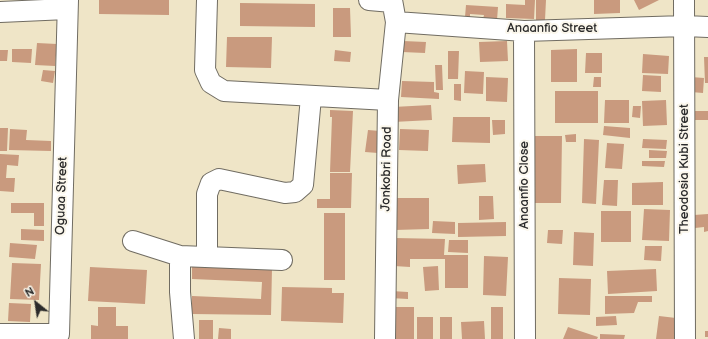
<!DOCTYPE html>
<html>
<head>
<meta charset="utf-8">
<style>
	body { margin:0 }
	#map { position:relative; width:708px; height:339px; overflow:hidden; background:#efe5c7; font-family:"Balsamiq Sans",sans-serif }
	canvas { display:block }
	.north { position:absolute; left:16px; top:283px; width:40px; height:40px; -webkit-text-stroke:3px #fbf7ec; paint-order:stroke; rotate:330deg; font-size:11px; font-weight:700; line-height:16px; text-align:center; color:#2b2b2b }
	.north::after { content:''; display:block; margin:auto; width:14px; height:18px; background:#2b2b2b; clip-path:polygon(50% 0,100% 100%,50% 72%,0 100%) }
</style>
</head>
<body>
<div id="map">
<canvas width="708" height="339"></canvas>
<div class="north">N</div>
</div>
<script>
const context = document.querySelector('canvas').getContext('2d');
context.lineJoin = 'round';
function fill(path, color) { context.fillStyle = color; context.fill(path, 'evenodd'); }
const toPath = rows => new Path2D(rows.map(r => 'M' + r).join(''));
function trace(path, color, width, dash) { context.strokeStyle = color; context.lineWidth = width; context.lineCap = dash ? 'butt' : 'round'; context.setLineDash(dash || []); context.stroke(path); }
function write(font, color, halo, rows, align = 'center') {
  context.font = font + ' "Balsamiq Sans",sans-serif'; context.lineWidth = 4; context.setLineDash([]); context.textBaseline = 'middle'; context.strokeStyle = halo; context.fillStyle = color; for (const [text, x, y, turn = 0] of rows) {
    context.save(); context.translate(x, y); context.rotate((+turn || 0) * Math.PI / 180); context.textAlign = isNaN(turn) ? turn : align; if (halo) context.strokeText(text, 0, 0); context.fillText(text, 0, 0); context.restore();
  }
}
fill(toPath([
	[99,0,169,0,169,15,99,14],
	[525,0,535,0,534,19,506,18,506,4,525,5],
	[536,0,546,0,545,20,536,20],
	[594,0,620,0,620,13,594,14],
	[634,0,659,0,639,10],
	[240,3,315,4,315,27,240,26],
	[466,5,498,7,497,20,483,19,484,15,470,14,470,18,465,17],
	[333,8,350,8,351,37,333,37],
	[227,37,272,37,271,68,226,67],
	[403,41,426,42,425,53,402,52],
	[507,41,508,61,480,62,479,42],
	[37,43,57,44,55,66,35,65],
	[12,49,32,49,31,63,12,62],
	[577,49,577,82,551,82,551,50],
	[0,50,8,50,7,61,0,61],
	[335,50,351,52,350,62,334,61],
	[448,51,459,51,458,79,448,79],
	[586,53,602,53,602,73,585,73],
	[643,54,669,56,668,74,642,73],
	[704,57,708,57,708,83,705,83],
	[435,65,442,65,443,90,436,90],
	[43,70,55,71,53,83,41,81],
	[465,71,484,72,483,94,464,93],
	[643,75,661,76,661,92,642,91],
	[486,77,508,78,507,102,486,101],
	[594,77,601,77,601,87,593,87],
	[691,77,704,78,703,93,691,92],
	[402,81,434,82,434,92,439,93,439,99,401,97],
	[454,84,461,84,461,101,454,100],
	[555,91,598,91,598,123,555,123],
	[605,100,629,100,629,123,604,123],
	[666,100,667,125,643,126,642,101],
	[431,105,432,120,393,122,393,107],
	[633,106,641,106,640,118,632,117],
	[330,110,353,111,350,172,330,172,332,117,330,117],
	[694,111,708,111,708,120,694,120],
	[453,117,490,117,490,143,452,142],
	[492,120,505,120,505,134,493,135],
	[604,126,630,128,630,138,603,135],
	[0,128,8,128,7,151,0,151],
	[10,129,27,130,26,140,51,141,51,151,9,150],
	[400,129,429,130,428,151,399,150],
	[368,130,380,131,378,153,365,152],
	[576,134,576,142,566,142,565,135],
	[535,136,562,136,561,203,534,203],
	[584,139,599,140,596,204,582,203],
	[643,139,667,140,666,149,642,148],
	[607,143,624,144,622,169,605,168],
	[649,150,667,151,666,158,649,158],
	[0,154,19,155,18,166,7,165,6,178,15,178,14,192,0,191],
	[642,161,665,161,664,167,642,166],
	[485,164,486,182,458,184,457,165],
	[330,173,352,173,351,208,317,208,317,199,330,199],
	[604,180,618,180,617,206,602,205],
	[663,182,663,205,632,205,632,183],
	[479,196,493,196,494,219,479,220],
	[394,198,429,198,429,229,395,230],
	[11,203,44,203,44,226,34,226,34,213,11,213],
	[644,209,670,210,669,241,642,240],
	[601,211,631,211,631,242,601,242],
	[324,213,345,213,345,280,324,280],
	[708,214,708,231,704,232,704,227,695,228,694,215],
	[433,221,455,222,455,234,432,233],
	[506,222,506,236,458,237,458,223],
	[21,229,44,230,44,241,21,240],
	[548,230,563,230,562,244,547,243],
	[574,232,594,233,593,266,573,265],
	[394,238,445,239,444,255,468,255,468,288,445,288,445,259,410,259,410,267,394,266],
	[449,240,468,240,468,253,448,252],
	[10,243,37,245,35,259,9,257],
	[645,246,662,246,661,261,644,260],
	[484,256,508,257,506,296,483,295],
	[12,263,41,264,39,300,10,299],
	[192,266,272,268,271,315,192,314,192,296,261,299,262,282,192,279],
	[438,266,439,290,425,291,423,267],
	[90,267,147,270,145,304,88,301],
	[656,269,657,291,608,294,607,271],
	[559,278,591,279,590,315,558,314],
	[282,287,332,288,332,293,344,293,343,323,281,321],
	[391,291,408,292,408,299,390,298],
	[605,296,652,296,652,302,638,302,634,313,605,314],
	[9,303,31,304,30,322,8,321],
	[98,307,116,307,116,326,128,326,128,339,91,339,91,325,98,326],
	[390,307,414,307,414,339,390,339],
	[491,307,503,307,503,339,491,339],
	[616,316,617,325,596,326,596,317],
	[659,316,676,318,674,339,656,339],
	[417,317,433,317,433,339,417,339],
	[440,317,452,317,452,339,440,339],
	[199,320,213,320,213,339,199,339],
	[484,321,485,339,462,339,461,322],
	[568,327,598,337,597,339,563,339],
	[219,328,231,329,231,339,218,339],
	[705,331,708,331,708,337,705,337],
	[600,334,625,335,624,339,600,339]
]), '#c99a7e');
const minor = toPath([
	[207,0,205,70,211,83,224,91,388,100],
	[369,0,392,2],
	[684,0,685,339],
	[0,12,67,9],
	[396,22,524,31,685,26,708,27],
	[524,31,525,339],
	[133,241,180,256,282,260],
	[180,256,180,292,184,339],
	[207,257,207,194,211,183,219,179,285,193,295,192,303,185,311,97],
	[0,334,59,334,68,0],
	[385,339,388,100,396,22,392,0]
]);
trace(minor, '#706c62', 22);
trace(minor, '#fff', 20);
write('13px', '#2b2b2b', '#fbf7ec', [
	["Anaanfio Street",552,29],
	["Jonkobri Road",387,169,-89],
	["Theodosia Kubi Street",685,169,-90],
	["Anaanfio Close",525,185,-90],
	["Oguaa Street",62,196,-88]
]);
</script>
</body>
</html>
